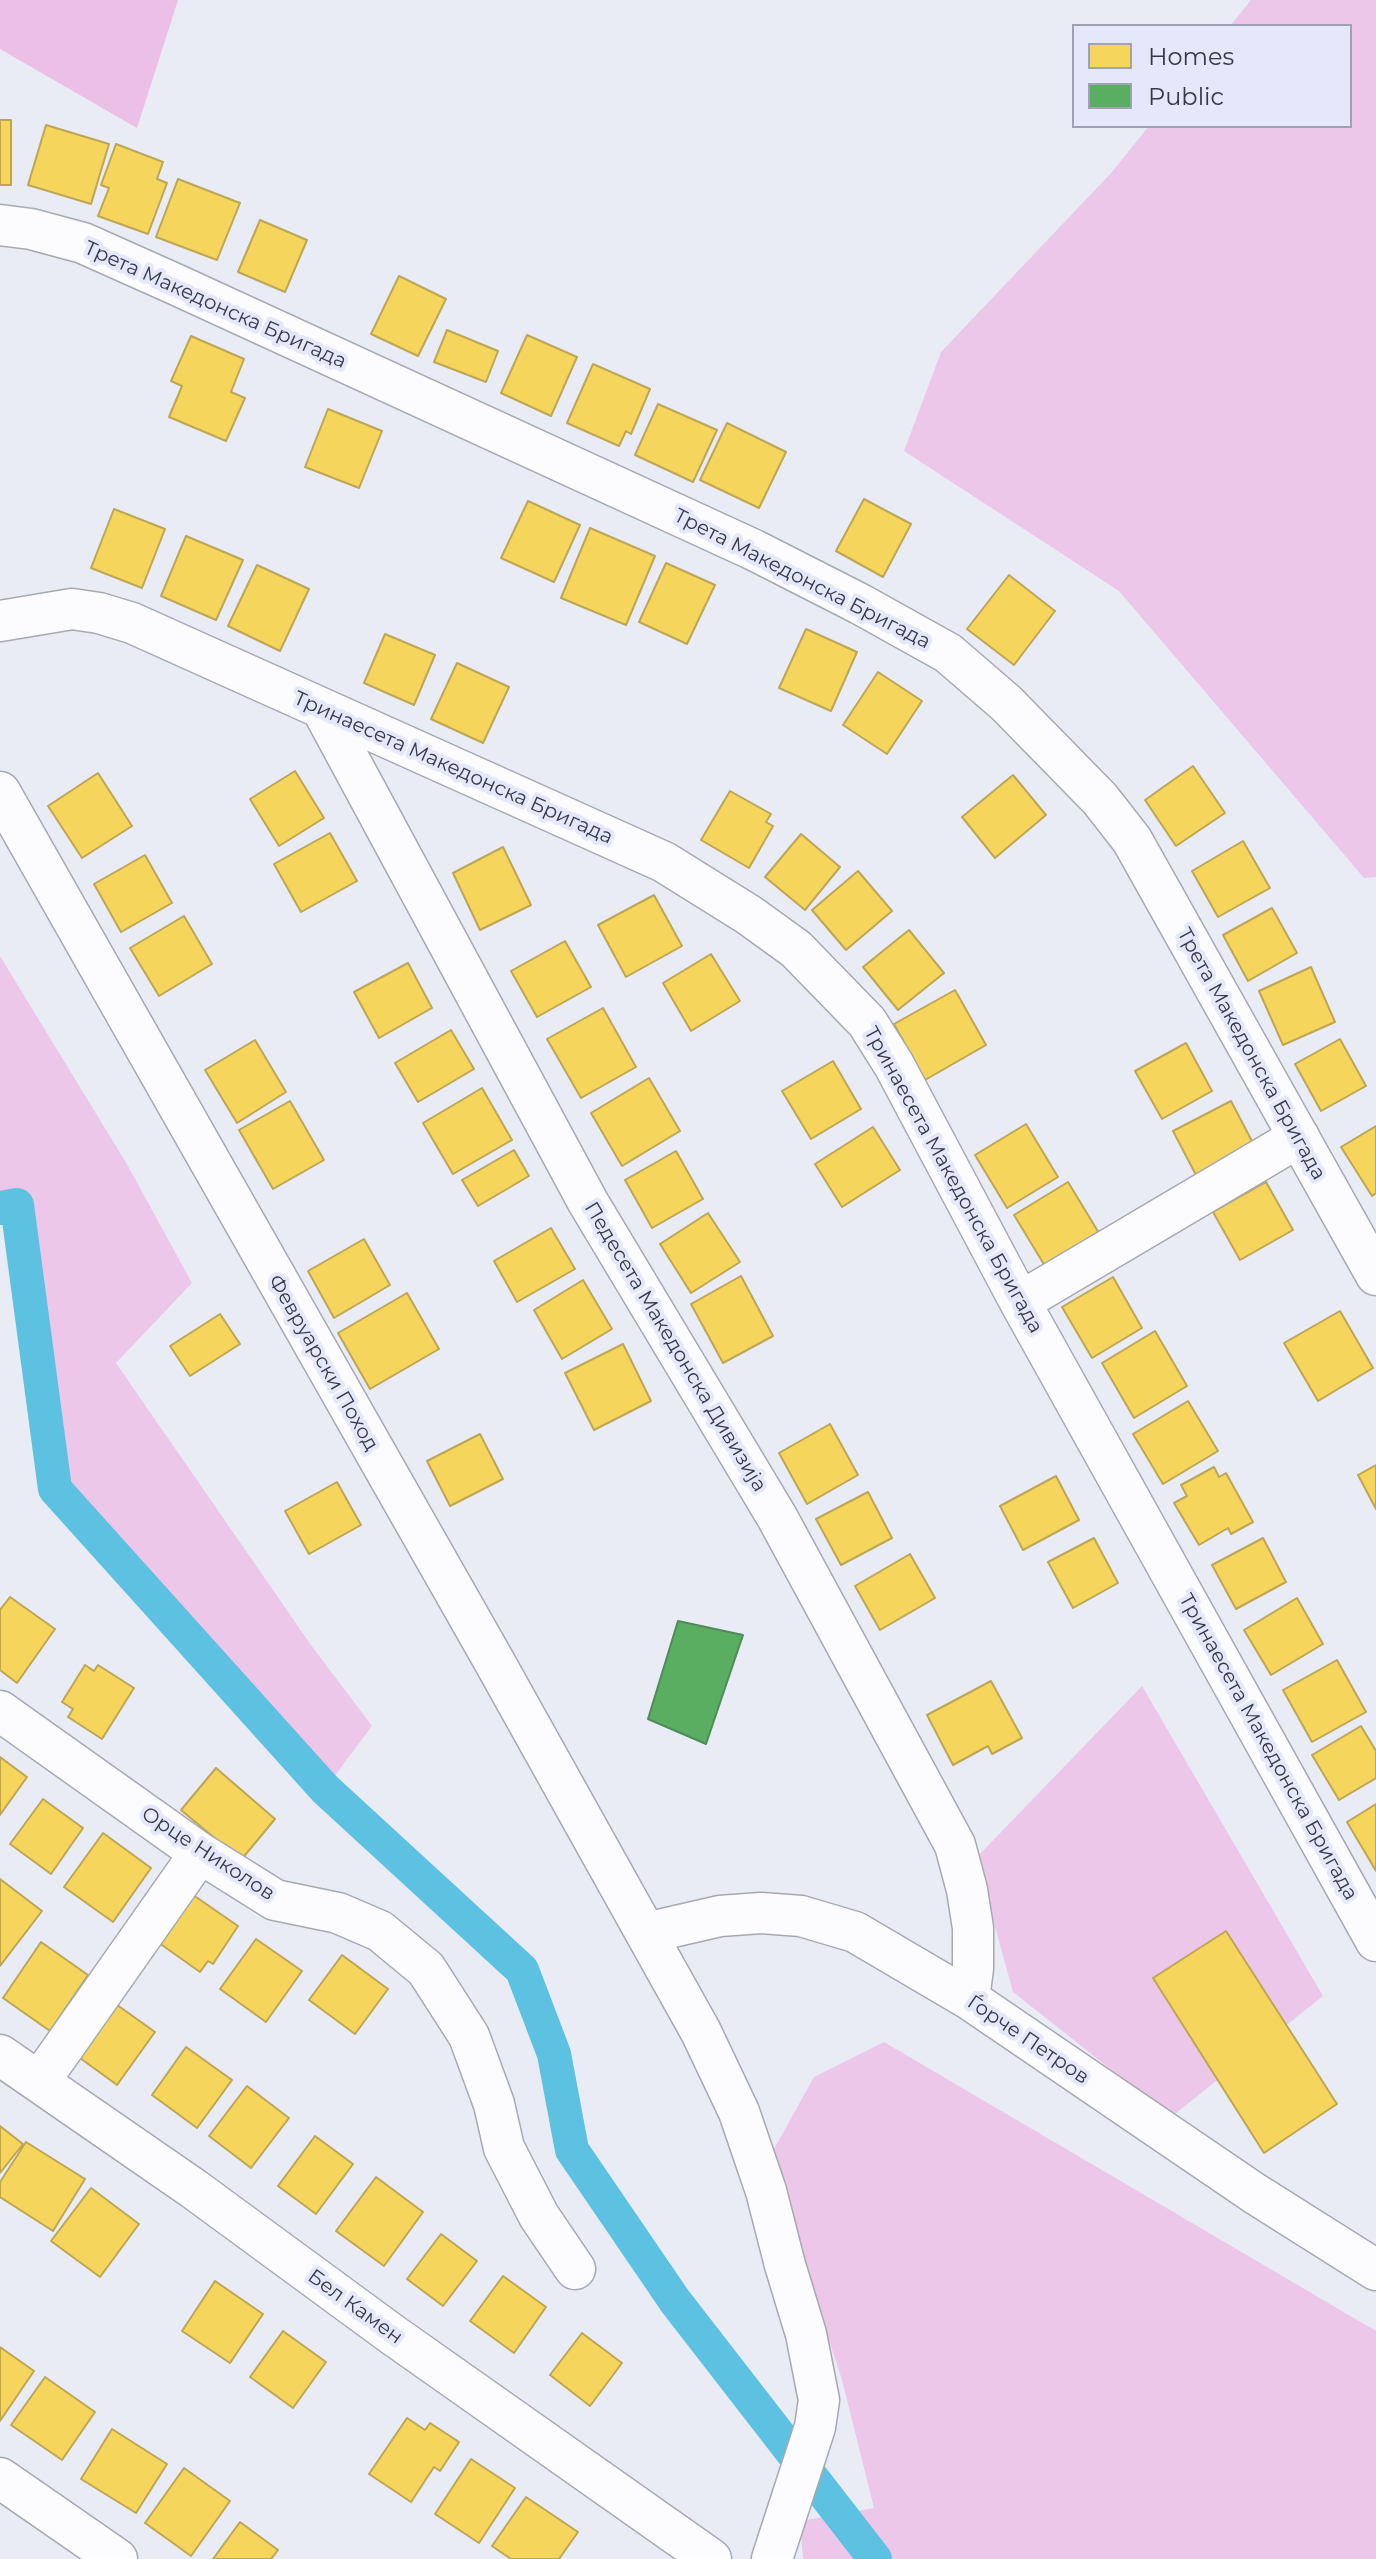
<!DOCTYPE html>
<html>
<head>
<meta charset="utf-8">
<style>
	body { margin:0 }
	#map { position:relative; width:1376px; height:2559px; overflow:hidden; background:#eaecf5; font-family:Montserrat,sans-serif }
	canvas { display:block }
	.legend { position:absolute; left:1072px; top:24px; width:280px; height:104px; box-sizing:border-box; background:#e5e8fa; border:2px solid #9fa2b2; margin:0; padding:10px 14px; list-style:none; font-size:24px; color:#373945 }
	.legend li { display:flex; align-items:center; gap:16px; height:40px }
	.legend b { width:40px; border:2px solid #9fa2b2 }
</style>
</head>
<body>
<div id="map">
<canvas width="1376" height="2559"></canvas>
<ul class="legend">
<li><b style="height:22px;background:#f6d55c"></b>Homes</li>
<li><b style="height:22px;background:#5aae61"></b>Public</li>
</ul>
</div>
<script>
const context = document.querySelector('canvas').getContext('2d');
context.lineJoin = 'round';
function fill(path, color) { context.fillStyle = color; context.fill(path, 'evenodd'); }
const toPath = rows => new Path2D(rows.map(r => 'M' + r).join(''));
function trace(path, color, width, dash) { context.strokeStyle = color; context.lineWidth = width; context.lineCap = dash ? 'butt' : 'round'; context.setLineDash(dash || []); context.stroke(path); }
function write(font, color, halo, rows, align = 'center') {
  context.font = font + ' Montserrat,sans-serif'; context.lineWidth = 8; context.setLineDash([]); context.textBaseline = 'middle'; context.strokeStyle = halo; context.fillStyle = color; for (const [text, x, y, turn = 0] of rows) {
    context.save(); context.translate(x, y); context.rotate((+turn || 0) * Math.PI / 180); context.textAlign = isNaN(turn) ? turn : align; if (halo) context.strokeText(text, 0, 0); context.fillText(text, 0, 0); context.restore();
  }
}
fill(toPath([
	[1251,0,1376,0,1376,877,1364,878,1119,591,904,451,941,352,1112,172,1149,126,1350,126,1350,26,1230,26],
	[0,956,128,1166,192,1283,116,1363,311,1645,372,1726,325,1789,56,1502,17,1206,0,1208],
	[1142,1686,1323,1996,1171,2117,1013,1992,976,1858],
	[884,2042,1376,2331,1376,2559,803,2559,800,2521,874,2508,842,2380,769,2158,814,2077]
]), '#edc7e9');
fill(toPath([
	[0,0,178,0,137,128,0,49]
]), '#ebbfe6');
const homes = toPath([
	[0,120,11,120,11,185,0,185,0,120],
	[46,125,109,144,91,204,28,185,46,125],
	[116,144,163,162,157,179,167,183,148,234,98,216,109,188,101,185,116,144],
	[178,179,240,203,217,260,156,237,178,179],
	[260,220,307,240,285,292,238,272,260,220],
	[399,276,446,299,418,356,371,334,399,276],
	[447,330,498,351,486,382,434,362,447,330],
	[527,335,577,357,551,416,501,393,527,335],
	[191,336,244,359,231,392,245,398,226,441,169,417,182,386,171,381,191,336],
	[593,364,650,389,631,434,626,431,619,446,567,423,593,364],
	[658,404,717,430,693,482,635,455,658,404],
	[328,409,382,431,359,488,305,467,328,409],
	[727,423,786,452,759,508,700,480,727,423],
	[864,499,911,524,883,577,836,551,864,499],
	[528,501,580,525,554,582,501,558,528,501],
	[114,509,165,529,142,588,91,568,114,509],
	[590,528,655,556,626,625,561,598,590,528],
	[186,536,243,560,216,620,161,596,186,536],
	[666,563,715,585,687,644,639,622,666,563],
	[257,565,309,589,280,651,228,626,257,565],
	[1009,575,1055,611,1014,665,967,629,1009,575],
	[806,629,857,652,831,711,779,688,806,629],
	[385,634,435,655,414,705,364,683,385,634],
	[457,663,509,687,483,743,431,719,457,663],
	[878,672,922,701,887,754,843,725,878,672],
	[1193,766,1225,813,1176,846,1145,800,1193,766],
	[295,771,324,818,279,846,250,799,295,771],
	[98,773,132,826,82,858,48,806,98,773],
	[1013,775,1046,815,995,858,962,817,1013,775],
	[730,791,771,814,766,822,773,826,749,868,701,840,730,791],
	[330,833,357,881,301,912,274,864,330,833],
	[801,834,840,867,805,910,765,877,801,834],
	[1243,841,1270,888,1218,917,1192,871,1243,841],
	[503,847,531,905,480,930,453,873,503,847],
	[145,855,172,903,121,932,94,884,145,855],
	[858,871,892,911,846,950,812,910,858,871],
	[654,895,682,946,626,977,598,925,654,895],
	[1272,908,1297,953,1248,981,1223,935,1272,908],
	[184,916,212,964,159,996,130,948,184,916],
	[909,930,944,973,898,1010,863,967,909,930],
	[565,941,591,987,537,1017,511,971,565,941],
	[711,954,740,1001,691,1031,663,983,711,954],
	[408,963,432,1008,379,1038,354,992,408,963],
	[1311,967,1335,1022,1283,1045,1259,991,1311,967],
	[955,990,986,1045,925,1080,894,1024,955,990],
	[603,1008,636,1067,581,1098,547,1039,603,1008],
	[451,1030,474,1069,418,1102,395,1063,451,1030],
	[1340,1039,1366,1086,1321,1111,1295,1064,1340,1039],
	[255,1040,286,1092,237,1123,205,1070,255,1040],
	[1186,1043,1212,1091,1162,1119,1135,1071,1186,1043],
	[833,1061,861,1109,811,1139,782,1091,833,1061],
	[649,1078,680,1131,622,1166,591,1113,649,1078],
	[482,1088,512,1140,453,1174,423,1123,482,1088],
	[290,1101,324,1160,273,1189,239,1130,290,1101],
	[1231,1101,1255,1147,1197,1177,1173,1131,1231,1101],
	[1026,1124,1058,1177,1007,1208,975,1155,1026,1124],
	[1376,1126,1376,1193,1372,1196,1341,1147,1376,1126],
	[873,1127,900,1170,842,1207,815,1164,873,1127],
	[514,1150,529,1176,478,1206,462,1180,514,1150],
	[676,1151,703,1199,652,1228,625,1180,676,1151],
	[1068,1182,1102,1238,1048,1271,1014,1215,1068,1182],
	[1266,1182,1293,1230,1240,1260,1213,1212,1266,1182],
	[708,1213,740,1262,691,1293,660,1244,708,1213],
	[551,1228,575,1269,517,1302,494,1261,551,1228],
	[364,1239,390,1285,334,1318,308,1271,364,1239],
	[741,1276,773,1336,723,1363,691,1304,741,1276],
	[1113,1277,1142,1328,1092,1358,1062,1307,1113,1277],
	[583,1280,612,1329,562,1359,534,1310,583,1280],
	[407,1293,439,1349,370,1389,338,1333,407,1293],
	[1340,1311,1373,1368,1318,1401,1284,1343,1340,1311],
	[220,1314,240,1344,190,1376,170,1346,220,1314],
	[1155,1331,1187,1386,1134,1418,1102,1363,1155,1331],
	[623,1344,651,1401,594,1430,565,1373,623,1344],
	[1188,1401,1218,1451,1163,1484,1133,1434,1188,1401],
	[830,1424,858,1475,807,1504,779,1453,830,1424],
	[480,1434,503,1479,450,1506,427,1461,480,1434],
	[1376,1465,1376,1509,1358,1475,1376,1465],
	[1214,1467,1219,1477,1226,1473,1253,1522,1231,1534,1228,1528,1199,1545,1174,1503,1187,1496,1181,1485,1214,1467],
	[1056,1476,1079,1520,1023,1550,1000,1506,1056,1476],
	[337,1482,361,1525,309,1554,285,1511,337,1482],
	[868,1492,892,1538,841,1565,816,1519,868,1492],
	[1094,1538,1118,1583,1073,1608,1048,1562,1094,1538],
	[1263,1538,1286,1582,1236,1609,1212,1565,1263,1538],
	[910,1554,935,1598,880,1630,855,1586,910,1554],
	[10,1597,55,1629,17,1683,0,1670,0,1610,10,1597],
	[1297,1598,1323,1644,1271,1675,1244,1630,1297,1598],
	[1337,1660,1366,1712,1312,1742,1283,1690,1337,1660],
	[85,1665,94,1671,98,1665,134,1688,102,1739,68,1717,73,1709,62,1702,85,1665],
	[991,1681,1022,1738,992,1754,988,1746,953,1765,927,1715,991,1681],
	[1361,1726,1376,1751,1376,1778,1339,1800,1312,1755,1361,1726],
	[0,1757,27,1777,0,1815,0,1757],
	[216,1768,275,1819,241,1860,181,1810,216,1768],
	[43,1799,83,1828,51,1874,10,1844,43,1799],
	[1376,1804,1376,1871,1347,1822,1376,1804],
	[103,1833,151,1868,113,1922,64,1887,103,1833],
	[0,1879,42,1911,0,1966,0,1879],
	[186,1890,238,1926,213,1964,208,1961,200,1972,152,1938,186,1890],
	[1226,1931,1337,2104,1264,2153,1153,1978,1226,1931],
	[256,1939,302,1971,266,2022,220,1989,256,1939],
	[41,1942,88,1975,50,2031,3,1998,41,1942],
	[342,1955,388,1989,355,2034,309,2000,342,1955],
	[106,1997,155,2032,117,2085,69,2050,106,1997],
	[186,2047,232,2080,197,2128,152,2095,186,2047],
	[247,2086,289,2118,251,2168,209,2136,247,2086],
	[0,2126,23,2144,0,2173,0,2126],
	[315,2136,353,2164,316,2214,278,2186,315,2136],
	[26,2142,85,2179,53,2231,0,2197,0,2182,26,2142],
	[376,2177,423,2212,384,2266,336,2231,376,2177],
	[91,2188,139,2224,100,2277,51,2241,91,2188],
	[441,2234,477,2261,443,2306,407,2279,441,2234],
	[503,2276,546,2307,514,2353,470,2321,503,2276],
	[215,2281,263,2314,230,2363,182,2331,215,2281],
	[283,2331,326,2362,293,2408,250,2377,283,2331],
	[582,2333,622,2363,590,2406,550,2375,582,2333],
	[0,2347,34,2371,0,2421,0,2347],
	[45,2377,95,2412,62,2460,11,2425,45,2377],
	[407,2418,425,2430,430,2423,459,2442,440,2471,434,2467,411,2502,369,2474,407,2418],
	[112,2429,167,2464,136,2513,81,2479,112,2429],
	[471,2459,515,2488,479,2543,435,2514,471,2459],
	[184,2468,230,2501,191,2556,145,2523,184,2468],
	[526,2497,578,2532,559,2559,511,2559,492,2546,526,2497],
	[240,2522,278,2550,271,2559,213,2559,240,2522]
]);
fill(homes, '#f6d55c');
trace(homes, '#bda655', 2);
const public = toPath([
	[678,1621,743,1635,706,1744,648,1719,678,1621]
]);
fill(public, '#5aae61');
trace(public, '#508b59', 2);
trace(toPath([
	[0,1208,17,1205,55,1489,325,1789,522,1970,554,2054,572,2150,675,2301,875,2559]
]), '#5dc2e1', 34);
const minor = toPath([
	[0,225,31,229,83,243,177,285,754,550,860,604,948,653,1006,703,1100,799,1132,840,1376,1275],
	[0,621,72,609,99,613,132,623,664,862,749,915,796,949,867,1022,894,1065,1020,1302,1376,1941],
	[323,711,588,1202,777,1517,955,1845,967,1890,973,1928,973,1968,969,1999],
	[0,792,494,1661,701,2032,739,2112,766,2191,785,2265,806,2334,819,2400,815,2427,772,2559],
	[1020,1302,1299,1137],
	[0,1711,200,1853,275,1900,338,1913,380,1931,426,1969,469,2036,494,2104,504,2148,539,2216,575,2269],
	[646,1933,720,1916,761,1913,801,1916,855,1932,969,1999,1254,2193,1376,2270],
	[0,2055,194,2189,393,2335,711,2559],
	[39,2082,200,1853],
	[0,2478,117,2559]
]);
trace(minor, '#a7a9b2', 43);
trace(minor, '#fcfcfe', 40);
write('20px', '#373945', '#e5e8fa', [
	["Трета Македонска Бригада",215,305,24],
	["Трета Македонска Бригада",802,579,27],
	["Тринаесета Македонска Бригада",453,768,24],
	["Трета Македонска Бригада",1251,1054,61],
	["Тринаесета Македонска Бригада",953,1180,61],
	["Педесета Македонска Дивизија",675,1347,59],
	["Февруарски Поход",323,1363,60],
	["Тринаесета Македонска Бригада",1268,1747,61],
	["Орце Николов",208,1854,33],
	["Ѓорче Петров",1028,2040,34],
	["Бел Камен",355,2307,36]
]);
</script>
</body>
</html>
